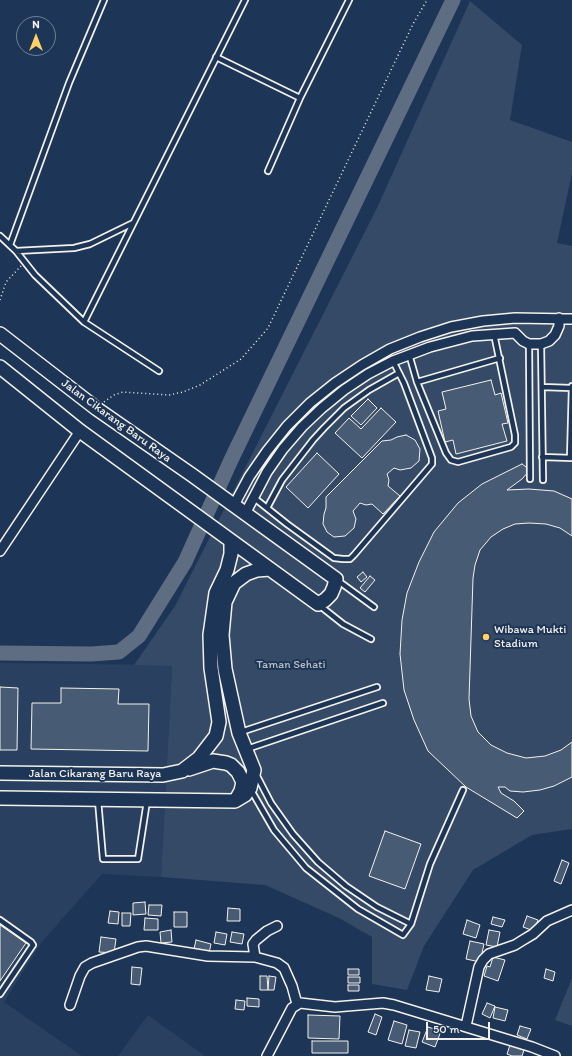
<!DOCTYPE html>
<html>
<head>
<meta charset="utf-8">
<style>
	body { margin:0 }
	#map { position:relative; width:572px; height:1056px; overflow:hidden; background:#1d3557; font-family:Itim,sans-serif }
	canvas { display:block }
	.north { position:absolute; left:16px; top:16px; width:40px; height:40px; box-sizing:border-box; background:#1d3557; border:1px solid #738091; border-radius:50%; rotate:0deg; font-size:11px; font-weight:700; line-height:16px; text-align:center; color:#f4f1e8 }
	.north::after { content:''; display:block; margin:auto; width:14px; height:18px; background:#ffd166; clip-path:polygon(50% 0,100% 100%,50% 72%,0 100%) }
	.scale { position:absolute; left:426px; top:1022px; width:64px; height:18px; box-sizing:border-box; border:2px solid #f4f1e8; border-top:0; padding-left:5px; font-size:12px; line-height:14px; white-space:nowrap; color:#f4f1e8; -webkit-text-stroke:3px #1d3557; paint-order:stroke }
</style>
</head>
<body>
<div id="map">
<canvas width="572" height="1056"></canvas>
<div class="north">N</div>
<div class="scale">50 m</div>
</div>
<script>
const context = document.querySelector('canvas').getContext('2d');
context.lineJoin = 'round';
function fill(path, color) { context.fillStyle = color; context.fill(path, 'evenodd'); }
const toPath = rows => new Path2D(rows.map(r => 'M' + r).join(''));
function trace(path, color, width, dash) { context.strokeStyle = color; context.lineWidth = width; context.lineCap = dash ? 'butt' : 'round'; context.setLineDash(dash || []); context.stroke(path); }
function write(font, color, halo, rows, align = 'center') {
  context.font = font + ' Itim,sans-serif'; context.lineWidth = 4; context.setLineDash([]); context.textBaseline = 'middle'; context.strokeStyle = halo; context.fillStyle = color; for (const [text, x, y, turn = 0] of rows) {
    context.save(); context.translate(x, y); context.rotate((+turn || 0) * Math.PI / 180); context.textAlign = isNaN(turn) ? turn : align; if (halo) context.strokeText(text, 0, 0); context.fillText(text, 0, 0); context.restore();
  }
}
fill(toPath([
	[0,663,172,665,161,877,102,874,41,943,4,1002,82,1056,0,1056],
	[148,1015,205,1056,118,1056]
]), '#2a4060');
fill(toPath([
	[470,1,522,45,510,120,572,142,572,173,557,243,572,246,572,829,532,835,473,870,424,946,407,990,372,984,372,937,339,918,265,885,161,877,172,666,134,665,175,606,377,208],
	[572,978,572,1026,555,1020]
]), '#354a67');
trace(toPath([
	[0,653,91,654,119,652,139,636,185,562,231,460,453,0]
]), '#5e6d82', 15);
const building = toPath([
	[491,380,495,395,501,393,508,423,502,424,507,441,456,454,453,440,445,442,438,411,446,409,442,392,491,380],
	[368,399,377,408,361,425,351,416,368,399],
	[381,408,396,422,362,458,335,433,349,418,361,429,381,408],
	[406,435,415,440,420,449,419,461,411,468,400,470,394,468,387,474,389,480,388,486,400,496,383,514,372,504,366,505,360,503,353,511,356,519,354,528,345,536,334,537,327,532,323,524,324,514,326,508,326,497,382,441,391,440,397,437,406,435],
	[317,453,339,474,308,508,286,487,317,453],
	[522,464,530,470,522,479,507,490,529,489,554,491,572,499,572,536,560,528,546,524,529,523,515,524,503,529,491,537,480,550,475,565,473,578,469,699,471,716,478,732,491,745,507,753,526,758,545,756,561,750,572,742,572,777,554,786,540,790,523,792,510,791,505,787,498,787,501,793,514,801,524,811,517,818,466,787,428,751,414,720,404,690,400,654,402,620,407,593,419,562,434,532,458,503,482,484,522,464],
	[363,572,367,577,361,582,357,577,363,572],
	[370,576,375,580,365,592,360,588,370,576],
	[0,687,18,688,17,750,0,750,0,687],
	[61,688,119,689,118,704,149,704,148,751,31,749,32,703,61,703,61,688],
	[385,831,421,844,405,889,369,876,385,831],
	[562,860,569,863,561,884,554,881,562,860],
	[145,902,146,914,133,915,133,903,145,902],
	[149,905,162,905,161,916,148,915,149,905],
	[228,908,240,909,240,921,227,921,228,908],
	[110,911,119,912,118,924,108,923,110,911],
	[174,912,187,912,187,927,174,927,174,912],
	[122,913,131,913,130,926,122,926,122,913],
	[527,916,538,920,534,931,523,927,527,916],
	[493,917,505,920,502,927,491,924,493,917],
	[145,918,158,919,158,930,144,930,145,918],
	[467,920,480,925,476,938,463,934,467,920],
	[0,925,26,943,0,981,0,925],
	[171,930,172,942,161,943,160,932,171,930],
	[489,930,500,932,497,947,486,945,489,930],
	[216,932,227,934,225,945,214,943,216,932],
	[232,932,244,934,242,944,230,942,232,932],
	[101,937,116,939,114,953,99,952,101,937],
	[196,940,211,944,209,953,194,949,196,940],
	[470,941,484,944,480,962,466,959,470,941],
	[493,957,505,960,498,981,484,976,487,966,490,967,493,957],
	[132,967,142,968,140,985,131,984,132,967],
	[348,969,359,969,359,975,348,975,348,969],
	[546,969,555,972,553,981,544,978,546,969],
	[260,976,267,976,268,990,260,990,260,976],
	[269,976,276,977,274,990,268,990,269,976],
	[429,976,442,979,439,992,426,990,429,976],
	[348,977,360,977,360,983,348,983,348,977],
	[348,985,359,985,359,991,348,991,348,985],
	[247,998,259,999,259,1007,247,1006,247,998],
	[236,1000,245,1001,244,1010,235,1009,236,1000],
	[487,1003,495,1006,490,1018,482,1014,487,1003],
	[495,1007,508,1010,505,1021,493,1018,495,1007],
	[375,1014,382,1017,376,1035,368,1032,375,1014],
	[308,1015,340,1016,339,1039,308,1038,308,1015],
	[394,1021,407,1025,402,1044,388,1040,394,1021],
	[520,1026,531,1029,527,1039,517,1035,520,1026],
	[428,1027,441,1031,435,1047,422,1042,428,1027],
	[409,1030,420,1032,416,1048,405,1046,409,1030],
	[312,1041,348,1041,348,1053,312,1053,312,1041],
	[510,1045,524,1050,522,1056,512,1056,507,1054,510,1045]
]);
fill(building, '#485b74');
trace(building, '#f4f1e8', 1);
const service = toPath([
	[216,57,300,98],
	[268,171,300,98,349,0],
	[0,236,16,251,35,275,84,322,159,371],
	[10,245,69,83,104,0],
	[16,251,74,248,90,244,133,223],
	[84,322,245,0],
	[529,344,530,479],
	[541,344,543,480],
	[409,354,417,382,446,453,451,460,458,462,511,447,515,443,515,435,494,334],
	[417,382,500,358],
	[542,387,571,388],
	[542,457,572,458],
	[570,458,572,386],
	[253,497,287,524,334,558,343,559,350,559,354,555,432,464,432,458,404,383,393,361],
	[267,508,282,480,313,440,324,428,344,408,369,390,399,373],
	[337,580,374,607],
	[319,605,343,624,371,639],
	[241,732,377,687],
	[247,749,383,703],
	[256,774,271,803,293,834,318,862,346,886,377,907,411,924],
	[251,790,274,830,306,868,358,909,403,935,411,924,430,864,463,790],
	[98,800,103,859,138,859,147,801],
	[0,920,31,942,33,945,0,994]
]);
const minor = toPath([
	[515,333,523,341,529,344,541,344,549,341,555,335,559,326,559,318],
	[234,505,249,477,267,451,287,426,310,403,335,383,362,365,390,349,420,337,451,327,483,321,515,318,572,319],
	[245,514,267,472,283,449,302,427,322,408,344,390,368,374,393,361,430,347,472,336,515,333],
	[0,551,80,431],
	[255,957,253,944,256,940,267,931,277,926],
	[70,1005,80,976,85,967,92,963,138,947,146,946,208,956,255,957,277,963,284,968,292,986,297,1004],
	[466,1026,479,967,483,960,489,954,515,945,523,940,533,934,547,921,572,910],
	[267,1056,292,1008,300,1003,335,1007,383,1003,394,1005,532,1047,555,1056]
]);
const secondary = toPath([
	[0,334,97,409,192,475,336,579,334,587,331,594,325,600,318,604,80,431,0,367],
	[189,769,213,761,226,763,231,765,238,772,243,782,241,791,237,798],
	[0,773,163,775,182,771,199,758,216,736,219,722,211,668,210,635,216,593,227,570,231,554,231,541],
	[0,798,235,801,245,795,250,788,254,770,239,733,225,669,222,635,225,602,234,583,246,574,257,570,270,569]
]);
trace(service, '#f4f1e8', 8);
trace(minor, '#f4f1e8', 12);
trace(secondary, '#f4f1e8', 16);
trace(toPath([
	[0,300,6,282,21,266],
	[104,402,114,395,123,392,169,395,183,392,200,385,241,359,268,328,413,24,427,0]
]), '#f4f1e8', 1.5, [1, 3]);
trace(service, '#1d3557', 4.5);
trace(minor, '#1d3557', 9);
trace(secondary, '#1d3557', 13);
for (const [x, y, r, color] of [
	[486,637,4,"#ffd166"]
]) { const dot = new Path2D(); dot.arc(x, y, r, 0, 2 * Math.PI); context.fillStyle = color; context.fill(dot); trace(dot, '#1d3557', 1.5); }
write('12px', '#f4f1e8', '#1d3557', [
	["Jalan Cikarang Baru Raya",116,421,36],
	["Jalan Cikarang Baru Raya",95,774]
]);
write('12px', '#f4f1e8', '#1d3557', [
	["Wibawa Mukti",494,630],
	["Stadium",494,644]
], 'left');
write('12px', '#bbbfc1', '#1d3557', [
	["Taman Sehati",291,665]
]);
</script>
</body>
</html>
